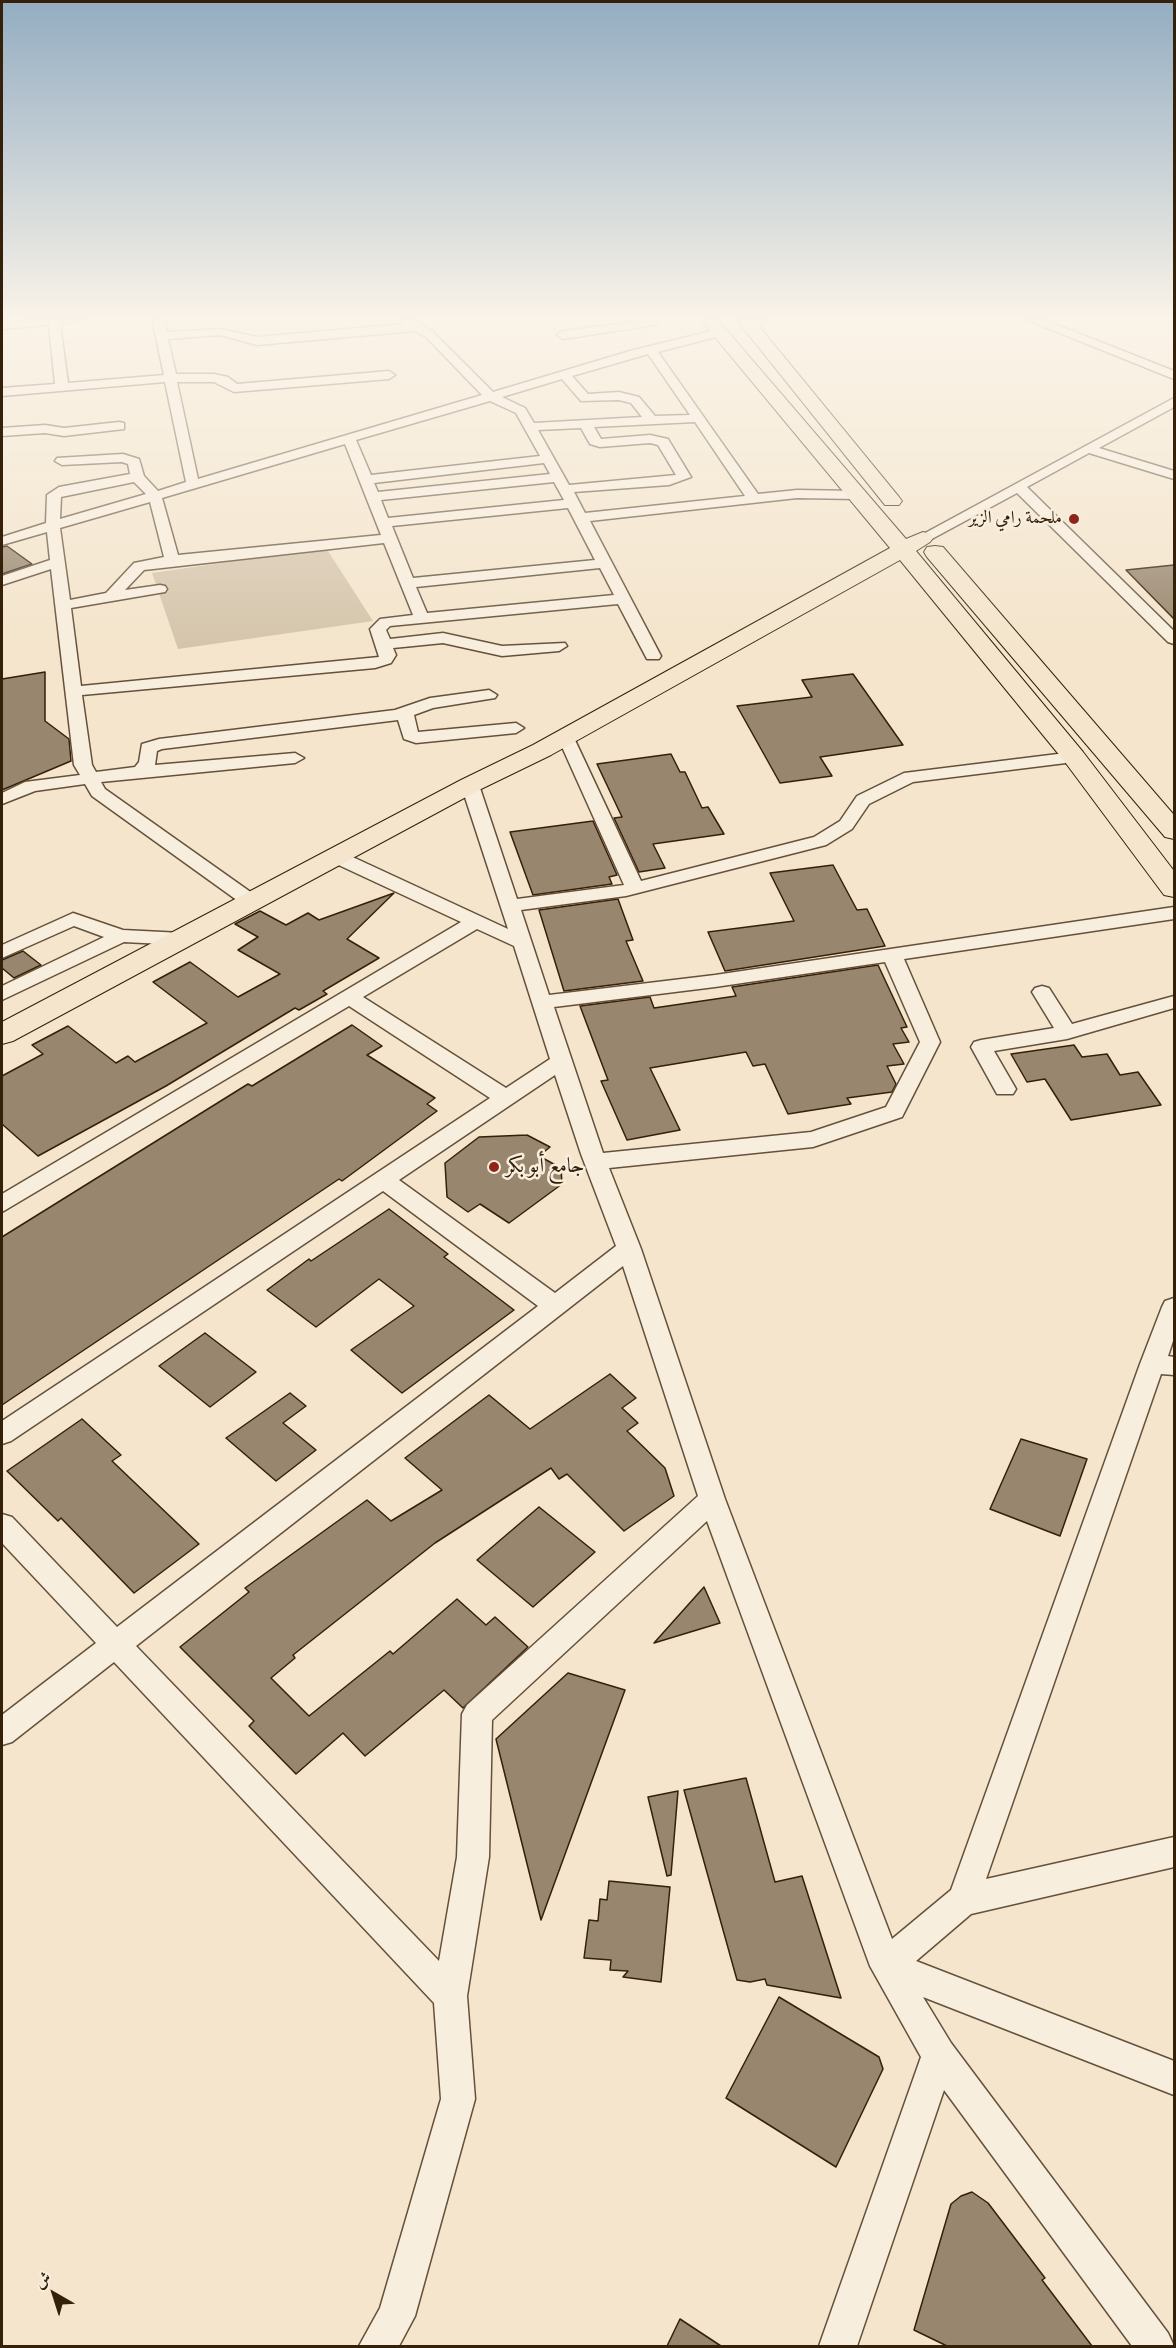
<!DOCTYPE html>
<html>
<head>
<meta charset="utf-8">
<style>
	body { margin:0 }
	#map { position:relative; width:1176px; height:2348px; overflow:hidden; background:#f4e5cc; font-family:Alegreya,Amiri,serif }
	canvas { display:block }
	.frame { position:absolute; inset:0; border:3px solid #352009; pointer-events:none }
	.north { position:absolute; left:24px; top:2264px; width:60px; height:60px; -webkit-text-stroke:4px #f8eede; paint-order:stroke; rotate:321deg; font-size:16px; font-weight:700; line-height:24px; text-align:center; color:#352009 }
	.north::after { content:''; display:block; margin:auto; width:21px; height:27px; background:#352009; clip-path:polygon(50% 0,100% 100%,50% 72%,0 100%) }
</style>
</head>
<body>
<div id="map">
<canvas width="1176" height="2348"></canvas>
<div class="frame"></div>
<div class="north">ش</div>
</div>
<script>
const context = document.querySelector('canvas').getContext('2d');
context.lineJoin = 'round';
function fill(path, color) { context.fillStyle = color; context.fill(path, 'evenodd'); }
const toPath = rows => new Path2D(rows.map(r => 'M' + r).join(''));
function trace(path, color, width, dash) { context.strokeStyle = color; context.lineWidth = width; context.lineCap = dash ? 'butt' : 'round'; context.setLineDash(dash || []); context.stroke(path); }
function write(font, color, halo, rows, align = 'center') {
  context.font = font + ' Alegreya,Amiri,serif'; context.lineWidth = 5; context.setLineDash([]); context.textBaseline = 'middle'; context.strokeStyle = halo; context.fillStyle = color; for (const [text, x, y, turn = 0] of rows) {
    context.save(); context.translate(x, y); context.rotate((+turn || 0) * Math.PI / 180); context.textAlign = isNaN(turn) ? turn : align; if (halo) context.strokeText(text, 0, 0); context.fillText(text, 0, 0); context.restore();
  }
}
fill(toPath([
	[326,548,373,621,178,649,152,573]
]), '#d4c4ab');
const building = toPath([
	[7,546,32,564,2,574,2,547,7,546],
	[1174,565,1174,619,1126,570,1174,565],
	[45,672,45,721,69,739,71,761,2,790,2,679,45,672],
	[853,674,903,745,820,757,832,776,780,783,737,706,812,697,802,680,853,674],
	[671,754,680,772,685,772,702,808,708,807,724,834,653,844,665,868,639,872,614,818,622,817,597,764,671,754],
	[593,821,617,875,609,877,612,884,533,895,510,832,593,821],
	[833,865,857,910,867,909,885,946,725,971,708,932,794,921,770,873,833,865],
	[394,893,347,939,379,958,323,991,327,994,299,1010,295,1008,166,1086,38,1156,2,1124,2,1076,43,1054,32,1045,68,1026,116,1063,128,1056,135,1062,207,1023,153,982,190,962,238,997,280,974,238,950,258,937,235,924,260,911,286,925,308,913,319,920,394,893],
	[618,899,633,940,626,941,643,981,564,991,539,910,618,899],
	[23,951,41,965,14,978,2,968,2,960,23,951],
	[878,965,907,1027,901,1028,909,1042,893,1044,904,1064,887,1066,896,1084,892,1092,847,1098,851,1104,788,1114,765,1064,753,1066,746,1052,650,1068,680,1130,627,1140,601,1081,608,1080,580,1006,650,997,654,1008,736,996,732,987,878,965],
	[352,1025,382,1046,367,1055,435,1098,427,1104,437,1111,342,1181,339,1179,2,1405,2,1237,248,1084,252,1086,352,1025],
	[1074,1045,1082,1057,1107,1054,1120,1075,1138,1072,1161,1105,1071,1120,1045,1079,1027,1082,1011,1054,1074,1045],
	[527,1135,550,1147,539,1156,561,1168,562,1184,509,1223,480,1204,468,1212,447,1197,445,1163,479,1137,527,1135],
	[389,1209,448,1254,444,1257,514,1310,402,1393,351,1350,414,1306,379,1279,316,1327,267,1290,309,1259,311,1261,389,1209],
	[205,1333,256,1372,210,1407,159,1366,205,1333],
	[610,1374,636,1398,622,1408,638,1423,627,1431,665,1468,674,1496,624,1531,567,1474,559,1479,551,1468,435,1543,293,1655,295,1658,271,1678,309,1716,390,1651,393,1654,457,1599,486,1625,495,1617,528,1647,463,1708,444,1690,365,1756,343,1733,296,1774,249,1726,254,1721,180,1647,249,1592,245,1588,367,1500,391,1521,442,1490,405,1458,489,1395,530,1429,610,1374],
	[290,1393,306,1406,283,1423,316,1450,276,1481,226,1438,290,1393],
	[82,1419,121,1455,112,1461,199,1544,134,1593,61,1518,58,1521,7,1471,82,1419],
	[1021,1439,1087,1459,1060,1536,990,1509,1021,1439],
	[539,1507,595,1552,533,1607,477,1560,539,1507],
	[704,1587,720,1623,654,1643,704,1587],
	[568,1673,625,1690,541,1920,496,1739,568,1673],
	[746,1778,775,1882,802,1876,841,1998,767,1985,765,1979,750,1982,737,1980,684,1790,746,1778],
	[678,1791,671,1875,667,1876,648,1797,678,1791],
	[609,1881,670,1887,661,1982,623,1977,628,1971,610,1970,611,1960,584,1958,589,1920,598,1921,600,1899,607,1900,609,1881],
	[779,1997,879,2057,883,2069,836,2167,726,2098,779,1997],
	[972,2192,988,2203,1045,2278,1042,2280,1092,2346,947,2346,914,2330,951,2204,961,2196,972,2192],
	[680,2319,721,2346,667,2346,680,2319]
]);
fill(building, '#98866e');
trace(building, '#352009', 1.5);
const street = toPath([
	[37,319,84,319,60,324,68,383,164,375,152,319,164,319,167,332,220,329,257,337,405,324,398,319,413,319,434,333,493,392,630,351,719,329,725,333,723,335,658,352,758,494,797,490,858,491,865,495,858,499,797,498,590,521,661,656,659,659,647,659,618,604,390,626,386,630,390,639,443,633,502,646,565,643,567,646,559,651,502,656,443,643,393,648,396,655,391,663,375,668,82,695,92,765,96,772,135,767,139,762,142,744,159,739,395,710,430,698,489,690,497,695,495,698,433,708,414,715,418,732,516,723,524,728,516,733,416,743,404,739,398,720,162,749,157,751,155,765,295,753,304,758,295,763,101,782,105,789,259,898,261,902,259,906,252,908,245,906,92,796,85,784,35,791,2,804,2,793,25,782,80,775,74,765,51,569,2,585,2,576,50,560,47,532,2,545,2,537,46,523,47,495,59,487,130,474,128,464,122,462,62,465,55,461,57,458,123,454,139,459,144,476,158,491,186,482,165,382,2,396,2,388,55,384,49,325,2,329,2,323,37,319],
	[415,331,426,337,482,395,198,479,177,382,214,382,234,392,389,379,395,375,389,371,237,384,228,377,214,374,176,374,168,339,220,335,257,345,415,331],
	[648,354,690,415,655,416,639,397,619,392,588,394,572,376,648,354],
	[562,379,581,401,619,400,631,403,642,417,534,423,525,408,502,397,562,379],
	[490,401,516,413,540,456,371,475,356,440,490,401],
	[695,422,745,496,585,513,574,492,669,485,691,477,668,439,650,435,601,439,594,427,695,422],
	[581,428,590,444,600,447,650,443,658,445,676,475,569,485,538,430,581,428],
	[345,444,381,535,178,555,162,498,345,444],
	[544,463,550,474,378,492,374,483,544,463],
	[134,482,146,494,60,519,61,497,134,482],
	[554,482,564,500,388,518,381,500,554,482],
	[150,502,164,557,134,563,106,593,70,600,60,528,150,502],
	[568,508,595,560,413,578,392,526,568,508],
	[384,543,413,615,380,619,370,629,379,657,81,686,71,608,165,592,167,589,165,586,160,585,125,590,144,570,384,543],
	[600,568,614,595,427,613,416,587,600,568],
	[754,319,771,319,754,327,746,327,746,323,754,319],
	[1025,319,1042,319,1174,371,1174,379,1025,319],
	[651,320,657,323,655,325,563,339,557,335,563,331,651,320],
	[1174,398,1174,407,1099,448,1174,471,1174,479,1089,453,1027,487,1174,631,1174,644,1168,642,1017,493,928,541,923,542,916,538,1174,398],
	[119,422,124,423,124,429,64,436,45,433,2,436,2,428,45,425,64,428,119,422],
	[566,733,574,738,641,881,814,837,840,821,857,796,904,773,1074,752,1083,757,1074,762,913,782,869,804,852,829,826,845,626,896,521,910,549,995,715,975,1174,907,1174,919,904,959,940,1042,902,1117,813,1147,609,1168,641,1249,725,1499,892,1939,951,1890,1140,1364,1162,1307,1165,1301,1174,1298,1174,1338,1168,1356,1174,1357,1174,1375,1161,1374,986,1879,1174,1837,1174,1867,971,1914,916,1961,1174,2061,1174,2095,923,1997,951,2043,1168,2333,1174,2346,1132,2346,944,2090,857,2346,819,2346,921,2057,870,1966,707,1521,492,1720,489,1857,467,1996,475,2099,415,2316,399,2346,359,2346,380,2308,441,2099,434,2003,114,1662,12,1742,2,1745,2,1715,96,1643,2,1543,2,1514,12,1517,117,1627,538,1306,383,1191,11,1441,2,1444,2,1421,490,1098,349,1006,2,1212,2,1194,461,922,330,861,328,857,330,853,344,853,508,929,461,785,464,781,470,780,479,785,517,899,624,885,558,738,566,733],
	[477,929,514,946,550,1059,506,1088,363,997,477,929],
	[885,962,920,1042,886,1107,811,1132,603,1153,554,1007,715,987,885,962],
	[555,1075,581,1154,616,1246,555,1293,399,1180,555,1075],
	[623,1266,698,1496,467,1705,462,1714,457,1857,439,1961,136,1646,623,1266],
	[73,913,123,930,182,933,192,939,182,945,124,942,2,1000,2,986,104,937,74,926,2,958,2,945,73,913],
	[1042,986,1049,988,1072,1024,1174,996,1174,1008,1067,1039,994,1051,1016,1089,1013,1094,997,1094,971,1047,974,1042,981,1040,1054,1028,1032,992,1035,988,1042,986]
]);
const primary = toPath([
	[700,319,717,319,906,539,923,532,930,534,933,538,930,542,916,551,1083,752,1174,871,1174,897,1164,895,1065,762,900,560,551,755,479,790,13,1041,2,1044,2,1022,461,780,533,745,890,548,700,319],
	[736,319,753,319,899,497,902,501,899,505,885,505,736,319],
	[935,546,943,547,1174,815,1174,839,1165,837,927,557,924,552,927,547,935,546]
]);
trace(street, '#65513a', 3);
trace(primary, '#352009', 2);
fill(street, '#f8eede');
fill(primary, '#f4e5cc');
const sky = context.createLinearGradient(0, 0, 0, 648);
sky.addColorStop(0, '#93adc2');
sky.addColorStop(0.49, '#faf3e8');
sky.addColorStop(1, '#faf3e800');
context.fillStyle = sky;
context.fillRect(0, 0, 1176, 648);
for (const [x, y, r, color] of [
	[1074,519,6,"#8f2418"],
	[494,1167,6,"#8f2418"]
]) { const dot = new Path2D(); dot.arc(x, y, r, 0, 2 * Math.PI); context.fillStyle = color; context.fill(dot); trace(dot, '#f8eede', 2); }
write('18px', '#352009', '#f8eede', [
	["ملحمة رامي الزير",1062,519]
], 'right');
write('21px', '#352009', '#f8eede', [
	["جامع أبو بكر",506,1167]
], 'left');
</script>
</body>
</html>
